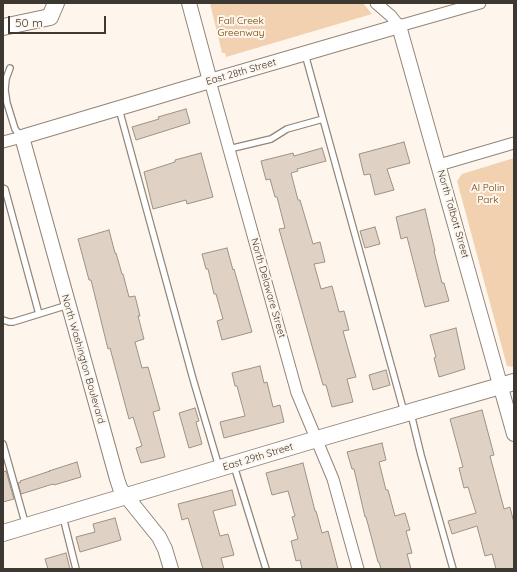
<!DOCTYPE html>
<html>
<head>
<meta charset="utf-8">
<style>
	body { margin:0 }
	#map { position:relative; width:517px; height:572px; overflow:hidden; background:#fef6ed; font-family:Quicksand,sans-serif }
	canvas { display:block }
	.frame { position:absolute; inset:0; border:4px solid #3d3832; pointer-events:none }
	.scale { position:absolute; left:8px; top:16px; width:98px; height:18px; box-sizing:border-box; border:2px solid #3d3832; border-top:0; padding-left:5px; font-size:12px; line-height:14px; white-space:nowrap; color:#3d3832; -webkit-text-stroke:3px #fef6ed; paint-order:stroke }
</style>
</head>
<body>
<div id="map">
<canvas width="517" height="572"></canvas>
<div class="frame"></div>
<div class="scale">50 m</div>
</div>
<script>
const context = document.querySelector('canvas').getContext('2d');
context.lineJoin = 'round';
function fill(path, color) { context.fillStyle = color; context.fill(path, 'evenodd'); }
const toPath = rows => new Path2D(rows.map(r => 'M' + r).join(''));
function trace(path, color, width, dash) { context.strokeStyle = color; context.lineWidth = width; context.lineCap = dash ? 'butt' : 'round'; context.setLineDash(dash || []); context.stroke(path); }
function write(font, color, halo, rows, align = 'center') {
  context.font = font + ' Quicksand,sans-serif'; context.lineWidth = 4; context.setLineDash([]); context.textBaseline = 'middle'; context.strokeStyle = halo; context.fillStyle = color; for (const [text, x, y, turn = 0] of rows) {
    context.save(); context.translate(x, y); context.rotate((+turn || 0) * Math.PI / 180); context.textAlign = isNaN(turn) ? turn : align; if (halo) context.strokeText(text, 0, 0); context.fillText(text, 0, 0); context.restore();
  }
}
fill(toPath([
	[210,3,363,3,372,14,226,57,225,53,222,53],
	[514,158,514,367,507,366,457,181,462,174]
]), '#f2d1b0');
const building = toPath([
	[186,109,190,123,136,140,132,127,159,119,158,117,186,109],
	[404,142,410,163,387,169,394,190,375,195,370,174,364,175,359,154,404,142],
	[322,148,326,161,297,169,298,171,291,173,298,200,300,200,313,244,320,242,325,262,314,264,321,289,332,286,339,312,344,311,349,330,343,331,356,377,347,379,353,402,332,407,326,385,323,385,279,229,285,228,277,197,275,197,270,179,266,180,261,161,293,153,294,156,322,148],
	[201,153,213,197,187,204,186,200,153,209,144,172,175,162,175,160,201,153],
	[425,209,435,251,434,251,442,283,444,283,449,301,425,307,407,237,401,239,396,217,425,209],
	[375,227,380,244,365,248,360,231,375,227],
	[109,230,115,253,116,253,122,274,123,274,129,297,135,296,140,316,138,316,144,339,135,342,142,368,148,367,160,410,153,412,165,457,141,463,136,448,142,446,133,417,129,419,110,348,108,349,91,280,89,280,78,239,109,230],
	[227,248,233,270,234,269,252,332,222,340,217,321,223,319,216,294,214,294,208,269,206,269,202,254,227,248],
	[456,328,465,369,439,377,434,358,436,357,430,335,456,328],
	[260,366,264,383,267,382,273,407,280,405,284,422,224,438,220,422,245,416,237,386,235,386,232,373,260,366],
	[386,370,390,385,373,390,369,375,386,370],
	[195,408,199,421,196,422,202,444,189,448,179,413,195,408],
	[482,410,494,455,490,456,504,509,510,507,514,523,514,569,496,569,492,554,485,556,477,526,452,534,448,521,476,513,468,487,464,488,459,468,463,467,450,419,482,410],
	[382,443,386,460,379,462,386,490,388,490,395,516,405,513,410,530,406,531,412,553,407,554,411,569,381,569,379,562,378,562,366,517,365,517,354,469,352,469,347,452,382,443],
	[77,462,81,477,54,485,53,484,21,494,18,483,21,482,20,481,50,471,49,471,77,462],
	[303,463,315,511,316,511,322,533,328,531,338,569,302,569,300,560,296,561,291,541,298,539,292,517,295,516,288,491,272,495,266,473,303,463],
	[6,471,14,499,3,502,3,472,6,471],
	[232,490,236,505,213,511,220,536,228,534,234,555,221,558,224,569,203,569,188,518,182,520,178,504,232,490],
	[115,518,121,540,80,552,76,537,95,532,93,524,115,518],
	[66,553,70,569,48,569,45,559,66,553]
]);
fill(building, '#dfd2c4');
trace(building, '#9e9184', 1);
const service = toPath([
	[305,54,404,412],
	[10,68,6,79,5,90,7,103,15,129,21,137],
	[119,109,193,379,219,467],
	[229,149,271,139,287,129,323,119],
	[3,188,5,189,39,314],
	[3,320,9,322,13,322,68,305],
	[411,414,421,455,453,569],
	[3,444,26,526],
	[234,466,266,569],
	[63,517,76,569]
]);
const minor = toPath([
	[376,3,391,16,399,26,480,3],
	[210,81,297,393,333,479,358,569],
	[3,142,22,137],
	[439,165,514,143]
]);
const tertiary = toPath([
	[189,3,210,81],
	[171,569,165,549,159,537,126,496,120,488,117,479,22,137,210,81,399,26,514,434]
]);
const secondary = toPath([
	[3,27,50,17,56,3],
	[3,533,317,439,514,382]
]);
trace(service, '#928579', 8);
trace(minor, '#928579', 13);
trace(tertiary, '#928579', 16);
trace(secondary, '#928579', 18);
trace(service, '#fff', 5.5);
trace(minor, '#fff', 11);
trace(tertiary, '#fff', 14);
trace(secondary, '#fff', 16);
write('10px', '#6c4103', '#fef6ed', [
	["Fall Creek",241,21],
	["Greenway",241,33],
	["Al Polin",488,188],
	["Park",488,200]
]);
write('10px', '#3d3832', '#fef6ed', [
	["East 28th Street",241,72,-16],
	["North Talbott Street",453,214,74],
	["North Delaware Street",268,288,74],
	["North Washington Boulevard",83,359,74],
	["East 29th Street",258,457,-17]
]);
</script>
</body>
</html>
